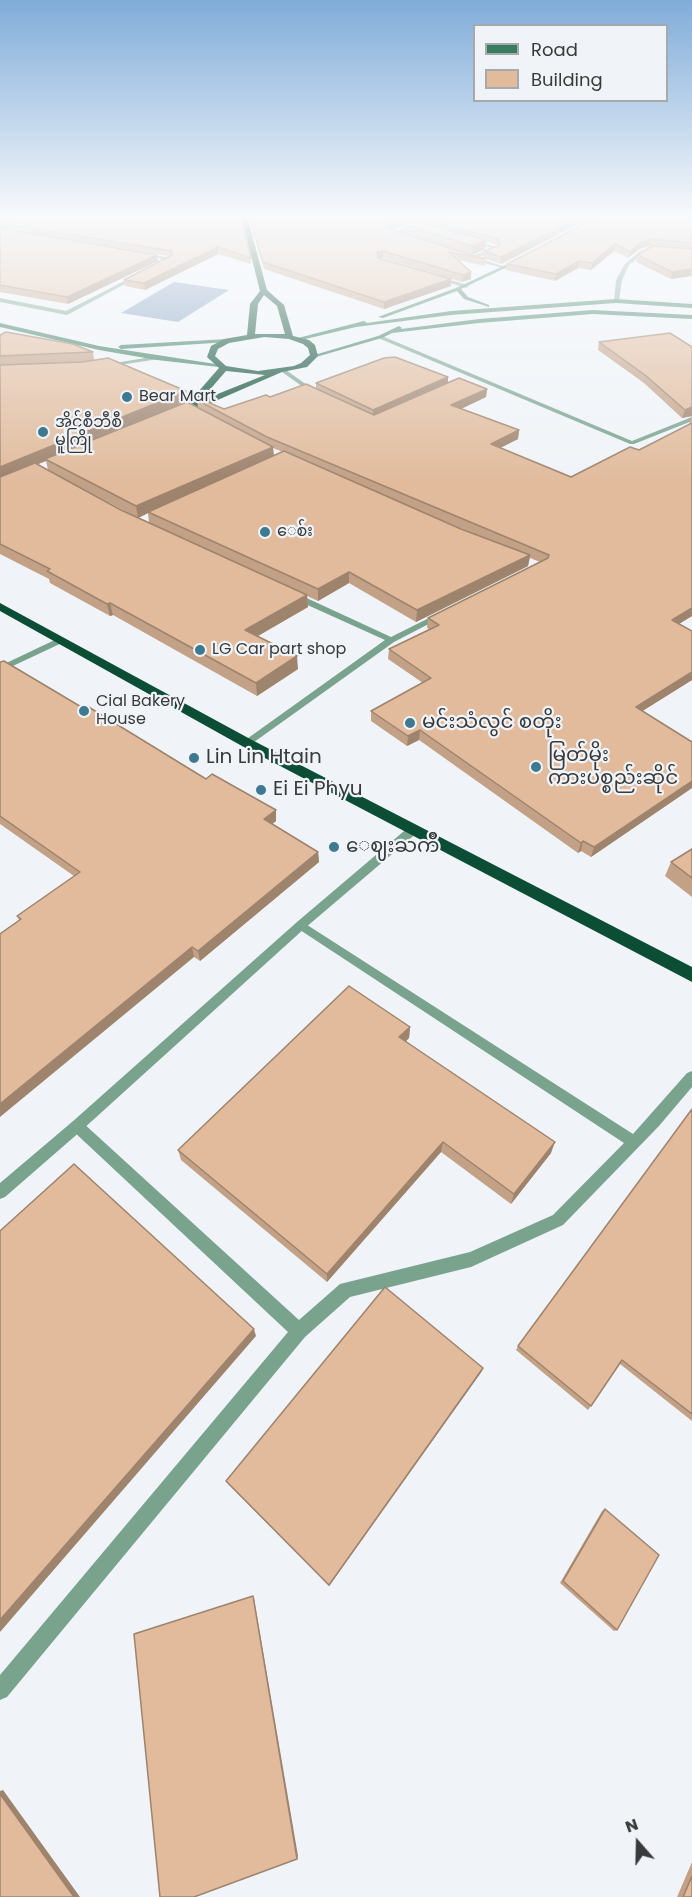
<!DOCTYPE html>
<html>
<head>
<meta charset="utf-8">
<style>
	body { margin:0 }
	#map { position:relative; width:692px; height:1897px; overflow:hidden; background:#f0f4f8; font-family:Poppins,sans-serif }
	canvas { display:block }
	.legend { position:absolute; left:473px; top:24px; width:195px; height:78px; box-sizing:border-box; background:#f0f4f8; border:2px solid #a6aaac; margin:0; padding:8px 10px; list-style:none; font-size:18px; color:#383a3b }
	.legend li { display:flex; align-items:center; gap:12px; height:30px }
	.legend b { width:30px; border:2px solid #a6aaac }
	.north { position:absolute; left:608px; top:1813px; width:60px; height:60px; -webkit-text-stroke:4px #f0f4f8; paint-order:stroke; rotate:340deg; font-size:16px; font-weight:700; line-height:24px; text-align:center; color:#383a3b }
	.north::after { content:''; display:block; margin:auto; width:21px; height:27px; background:#383a3b; clip-path:polygon(50% 0,100% 100%,50% 72%,0 100%) }
</style>
</head>
<body>
<div id="map">
<canvas width="692" height="1897"></canvas>
<ul class="legend">
<li><b style="height:8px;background:#3b7c5e"></b>Road</li>
<li><b style="height:16px;background:#e1bb9c"></b>Building</li>
</ul>
<div class="north">N</div>
</div>
<script>
const context = document.querySelector('canvas').getContext('2d');
context.lineJoin = 'round';
function fill(path, color) { context.fillStyle = color; context.fill(path, 'evenodd'); }
const toPath = rows => new Path2D(rows.map(r => 'M' + r).join(''));
function trace(path, color, width, dash) { context.strokeStyle = color; context.lineWidth = width; context.lineCap = dash ? 'butt' : 'round'; context.setLineDash(dash || []); context.stroke(path); }
function write(font, color, halo, rows, align = 'center') {
  context.font = font + ' Poppins,"Noto Sans Myanmar",sans-serif'; context.lineWidth = 4.5; context.setLineDash([]); context.textBaseline = 'middle'; context.strokeStyle = halo; context.fillStyle = color; for (const [text, x, y, turn = 0] of rows) {
    context.save(); context.translate(x, y); context.rotate((+turn || 0) * Math.PI / 180); context.textAlign = isNaN(turn) ? turn : align; if (halo) context.strokeText(text, 0, 0); context.fillText(text, 0, 0); context.restore();
  }
}
fill(toPath([
	[174,282,229,290,178,322,121,313]
]), '#849fc2');
fill(toPath([
	[414,225,421,227,395,233,402,235,402,237,388,233,414,225],
	[468,240,498,247,498,249,477,258,506,267,506,269,469,259,469,257,492,248,468,242,468,240],
	[649,248,692,251,692,253,650,250,644,253,629,265,622,280,619,301,614,302,616,280,625,264,640,251,649,248],
	[142,253,170,258,172,259,170,260,140,255,142,253],
	[136,275,140,276,67,315,0,302,0,298,66,311,136,275],
	[436,276,468,285,469,286,466,288,434,278,436,276],
	[378,336,382,336,632,441,692,417,692,421,634,444,630,444,378,338,378,336],
	[282,370,286,370,318,393,313,394,282,372,282,370],
	[292,594,298,594,391,637,437,614,444,616,394,642,250,745,244,745,244,741,385,640,292,598,292,594],
	[61,637,65,640,64,642,0,672,0,666,61,637],
	[301,921,633,1134,687,1073,692,1071,692,1087,659,1126,563,1225,471,1267,350,1297,305,1337,7,1697,0,1700,0,1675,288,1332,72,1130,70,1126,72,1122,77,1120,82,1122,299,1320,340,1284,470,1252,553,1215,624,1143,297,928,295,925,301,921]
]), '#7aa38e');
fill(toPath([
	[157,356,159,359,106,367,103,365,157,356],
	[414,825,418,826,419,829,418,832,305,928,82,1130,5,1197,0,1199,0,1183,72,1122,297,922,410,826,414,825]
]), '#7aa38e');
fill(toPath([
	[518,259,522,260,461,289,468,297,489,305,489,307,464,299,457,291,383,318,378,317,456,288,518,259],
	[616,299,692,304,692,308,616,303,451,315,356,327,297,341,294,339,364,321,367,323,451,311,616,299],
	[593,310,692,315,692,319,593,314,479,323,392,333,382,338,316,357,311,356,378,336,399,326,402,328,401,329,479,319,593,310],
	[0,323,99,346,222,365,219,367,157,360,99,350,0,327,0,323],
	[227,339,229,342,121,349,118,347,121,345,227,339]
]), '#3b7c5e');
fill(toPath([
	[241,216,247,216,267,290,284,305,293,336,309,340,315,345,318,356,307,367,282,372,190,412,184,412,184,408,219,368,207,357,211,346,224,339,247,335,250,304,260,291,241,216],
	[264,295,277,306,285,334,255,334,258,304,264,295],
	[264,337,289,339,303,344,308,348,310,355,301,363,294,366,258,371,226,366,215,356,218,349,229,343,264,337],
	[226,371,265,375,200,401,226,371],
	[0,603,252,740,692,967,692,982,242,746,0,611,0,603]
]), '#0c4e35');
fill(toPath([
	[0,216,240,216,251,258,251,264,218,254,145,290,125,286,124,280,169,256,66,239,158,261,68,304,0,292],
	[248,216,594,216,501,264,483,258,484,251,499,245,486,242,485,249,472,255,407,234,485,259,485,266,459,260,471,272,471,279,462,282,383,258,379,258,451,279,451,286,384,309,264,269],
	[403,226,403,233,392,230],
	[692,216,692,276,671,279,636,262,638,255,652,246,649,246,639,249,628,258,614,251,591,270,578,268,555,281,506,270,507,264],
	[0,335,93,352,94,360,186,391,188,402,159,414,198,408,197,400,224,409,270,397,316,388,316,383,448,383,374,415,487,389,486,397,461,409,519,430,518,439,500,448,571,477,639,450,689,424,692,416,682,418,644,383,598,350,599,342,692,347,692,616,679,624,692,680,642,711,692,742,692,788,591,857,581,851,578,853,419,740,407,746,371,721,371,711,423,683,388,659,389,649,429,629,427,628,428,618,540,562,530,558,528,566,416,622,349,583,318,601,307,596,308,607,257,636,298,669,257,696,113,615,110,616,50,583,49,579,0,554],
	[273,448,283,452,274,456],
	[46,461,48,470,37,464],
	[61,477,138,518,148,513,149,523,121,510],
	[396,501,477,535,461,529],
	[0,662,83,708,276,821,272,824,318,852,319,862,200,961,194,957,19,920,17,916,74,876,0,824],
	[692,849,692,897,665,876,671,862],
	[410,1027,409,1038,406,1041,551,1153,511,1204,441,1152,327,1282,181,1160,178,1150],
	[692,1109,692,1421,620,1364,588,1410,516,1350,518,1346],
	[482,1371,329,1586,228,1484,226,1481],
	[605,1509,617,1630,614,1631,560,1583,602,1511],
	[692,1862,692,1897,677,1897]
]), '#c2a186');
fill(toPath([
	[583,216,594,216,501,264,501,257],
	[414,217,413,223,403,224,403,226,387,231,386,228,388,225],
	[650,239,649,246,639,249,628,258,630,252,640,243],
	[486,240,485,249,472,255,473,246],
	[615,244,614,251,591,270,592,263],
	[218,247,218,254,145,290,144,283],
	[383,251,383,258,376,258,377,252],
	[157,255,158,261,68,304,67,297],
	[579,261,578,268,555,281,556,274],
	[692,269,690,276,671,279,672,272],
	[471,272,471,279,462,282,463,275],
	[451,279,451,286,384,309,384,302],
	[448,377,448,383,373,416,373,410],
	[487,389,486,397,450,414,451,405],
	[186,391,188,402,0,480,0,467],
	[692,407,692,416,682,418,685,410],
	[519,430,518,439,490,453,491,444],
	[273,447,274,458,148,512,148,513,138,518,136,506],
	[530,555,528,566,416,622,417,610],
	[349,572,349,583,318,601,318,589],
	[307,595,308,607,246,643,245,630],
	[110,603,113,615,110,616,107,604],
	[692,608,692,616,669,630,672,620],
	[297,656,298,669,257,696,256,683],
	[692,672,692,680,633,717,636,707],
	[420,730,419,740,407,746,408,736],
	[692,781,692,788,591,857,594,847],
	[276,810,276,821,265,830,264,819],
	[583,841,581,851,578,853,581,843],
	[318,852,319,862,200,961,198,951],
	[192,947,194,957,0,1117,0,1104],
	[410,1027,409,1038,399,1048,399,1037],
	[443,1142,441,1152,327,1282,327,1274],
	[555,1142,551,1153,511,1204,514,1194],
	[254,1329,256,1336,0,1632,0,1620],
	[483,1368,482,1371,329,1586,329,1585],
	[253,1596,254,1598,298,1856,297,1859],
	[3,1790,80,1897,74,1897,0,1794,0,1791]
]), '#9e836d');
const building = toPath([
	[0,216,240,216,251,258,218,247,144,283,124,280,172,255,172,251,0,223,0,216],
	[249,216,583,216,501,257,484,251,500,245,499,239,414,217,388,225,386,228,485,259,449,252,471,272,463,275,383,251,377,252,378,258,451,279,384,302,263,262,249,216],
	[599,216,692,216,692,243,650,239,640,243,630,252,615,244,592,263,579,261,556,274,507,264,599,216],
	[414,221,486,240,473,246,403,224,414,221],
	[0,228,157,255,67,297,0,285,0,228],
	[652,246,692,249,692,269,672,272,638,255,652,246],
	[6,332,73,344,93,352,0,356,0,335,6,332],
	[670,333,692,347,692,407,685,410,645,375,599,342,670,333],
	[395,357,448,377,373,410,316,383,384,358,395,357],
	[108,358,186,391,0,467,0,365,83,362,108,358],
	[459,378,487,389,451,405,519,430,491,444,571,477,630,447,639,450,692,423,692,608,672,620,692,631,692,672,636,707,692,742,692,781,594,847,583,841,581,843,420,730,408,736,371,711,431,678,389,649,439,625,428,618,548,558,549,555,267,437,197,400,200,399,224,409,266,395,270,397,306,384,374,415,459,378],
	[187,402,273,447,136,506,45,459,187,402],
	[284,451,461,529,530,555,417,610,349,572,318,589,148,512,284,451],
	[35,463,121,510,307,595,245,630,297,656,256,683,110,603,107,604,47,571,50,569,0,544,0,477,35,463],
	[4,661,83,708,87,706,206,779,212,774,276,810,264,819,318,852,198,951,192,947,0,1104,0,934,21,919,17,916,80,872,0,816,0,662,4,661],
	[692,849,692,878,671,862,692,849],
	[349,986,410,1027,399,1037,555,1142,514,1194,443,1142,327,1274,178,1150,349,986],
	[692,1109,692,1414,622,1360,591,1406,518,1346,692,1109],
	[74,1164,254,1329,0,1620,0,1231,74,1164],
	[385,1287,483,1368,329,1585,226,1481,385,1287],
	[605,1509,659,1555,617,1630,563,1581,605,1509],
	[253,1596,297,1859,194,1897,160,1897,134,1634,253,1596],
	[0,1794,74,1897,0,1897,0,1794],
	[692,1876,692,1897,683,1897,692,1876]
]);
fill(building, '#e1bb9c');
trace(building, '#9e836d', 1.5);
const sky = context.createLinearGradient(0, 0, 0, 482);
sky.addColorStop(0, '#80acd9');
sky.addColorStop(0.45, '#f8fafc');
sky.addColorStop(1, '#f8fafc00');
context.fillStyle = sky;
context.fillRect(0, 0, 692, 482);
for (const [x, y, r, color] of [
	[127,397,6,"#3d7990"],
	[43,432,6,"#3d7990"],
	[265,532,6,"#3d7990"],
	[200,650,6,"#3d7990"],
	[84,711,6,"#3d7990"],
	[410,723,6,"#3d7990"],
	[194,758,6,"#3d7990"],
	[536,767,6,"#3d7990"],
	[261,790,6,"#3d7990"],
	[334,847,6,"#3d7990"]
]) { const dot = new Path2D(); dot.arc(x, y, r, 0, 2 * Math.PI); context.fillStyle = color; context.fill(dot); trace(dot, '#f0f4f8', 2); }
write('16px', '#383a3b', '#f0f4f8', [
	["Bear Mart",139,397],
	["အိုင်စီဘီစီ",55,423],
	["မူကြို",55,441],
	["ေစ်း",277,532],
	["LG Car part shop",212,650],
	["Cial Bakery",96,702],
	["House",96,720]
], 'left');
write('20px', '#383a3b', '#f0f4f8', [
	["မင်းသံလွင် စတိုး",422,723],
	["မြတ်မိုး",548,756],
	["ကားပစ္စည်းဆိုင်",548,779],
	["Lin Lin Htain",206,758],
	["Ei Ei Phyu",273,790],
	["ေဈးႀကိဳ",346,847]
], 'left');
</script>
</body>
</html>
